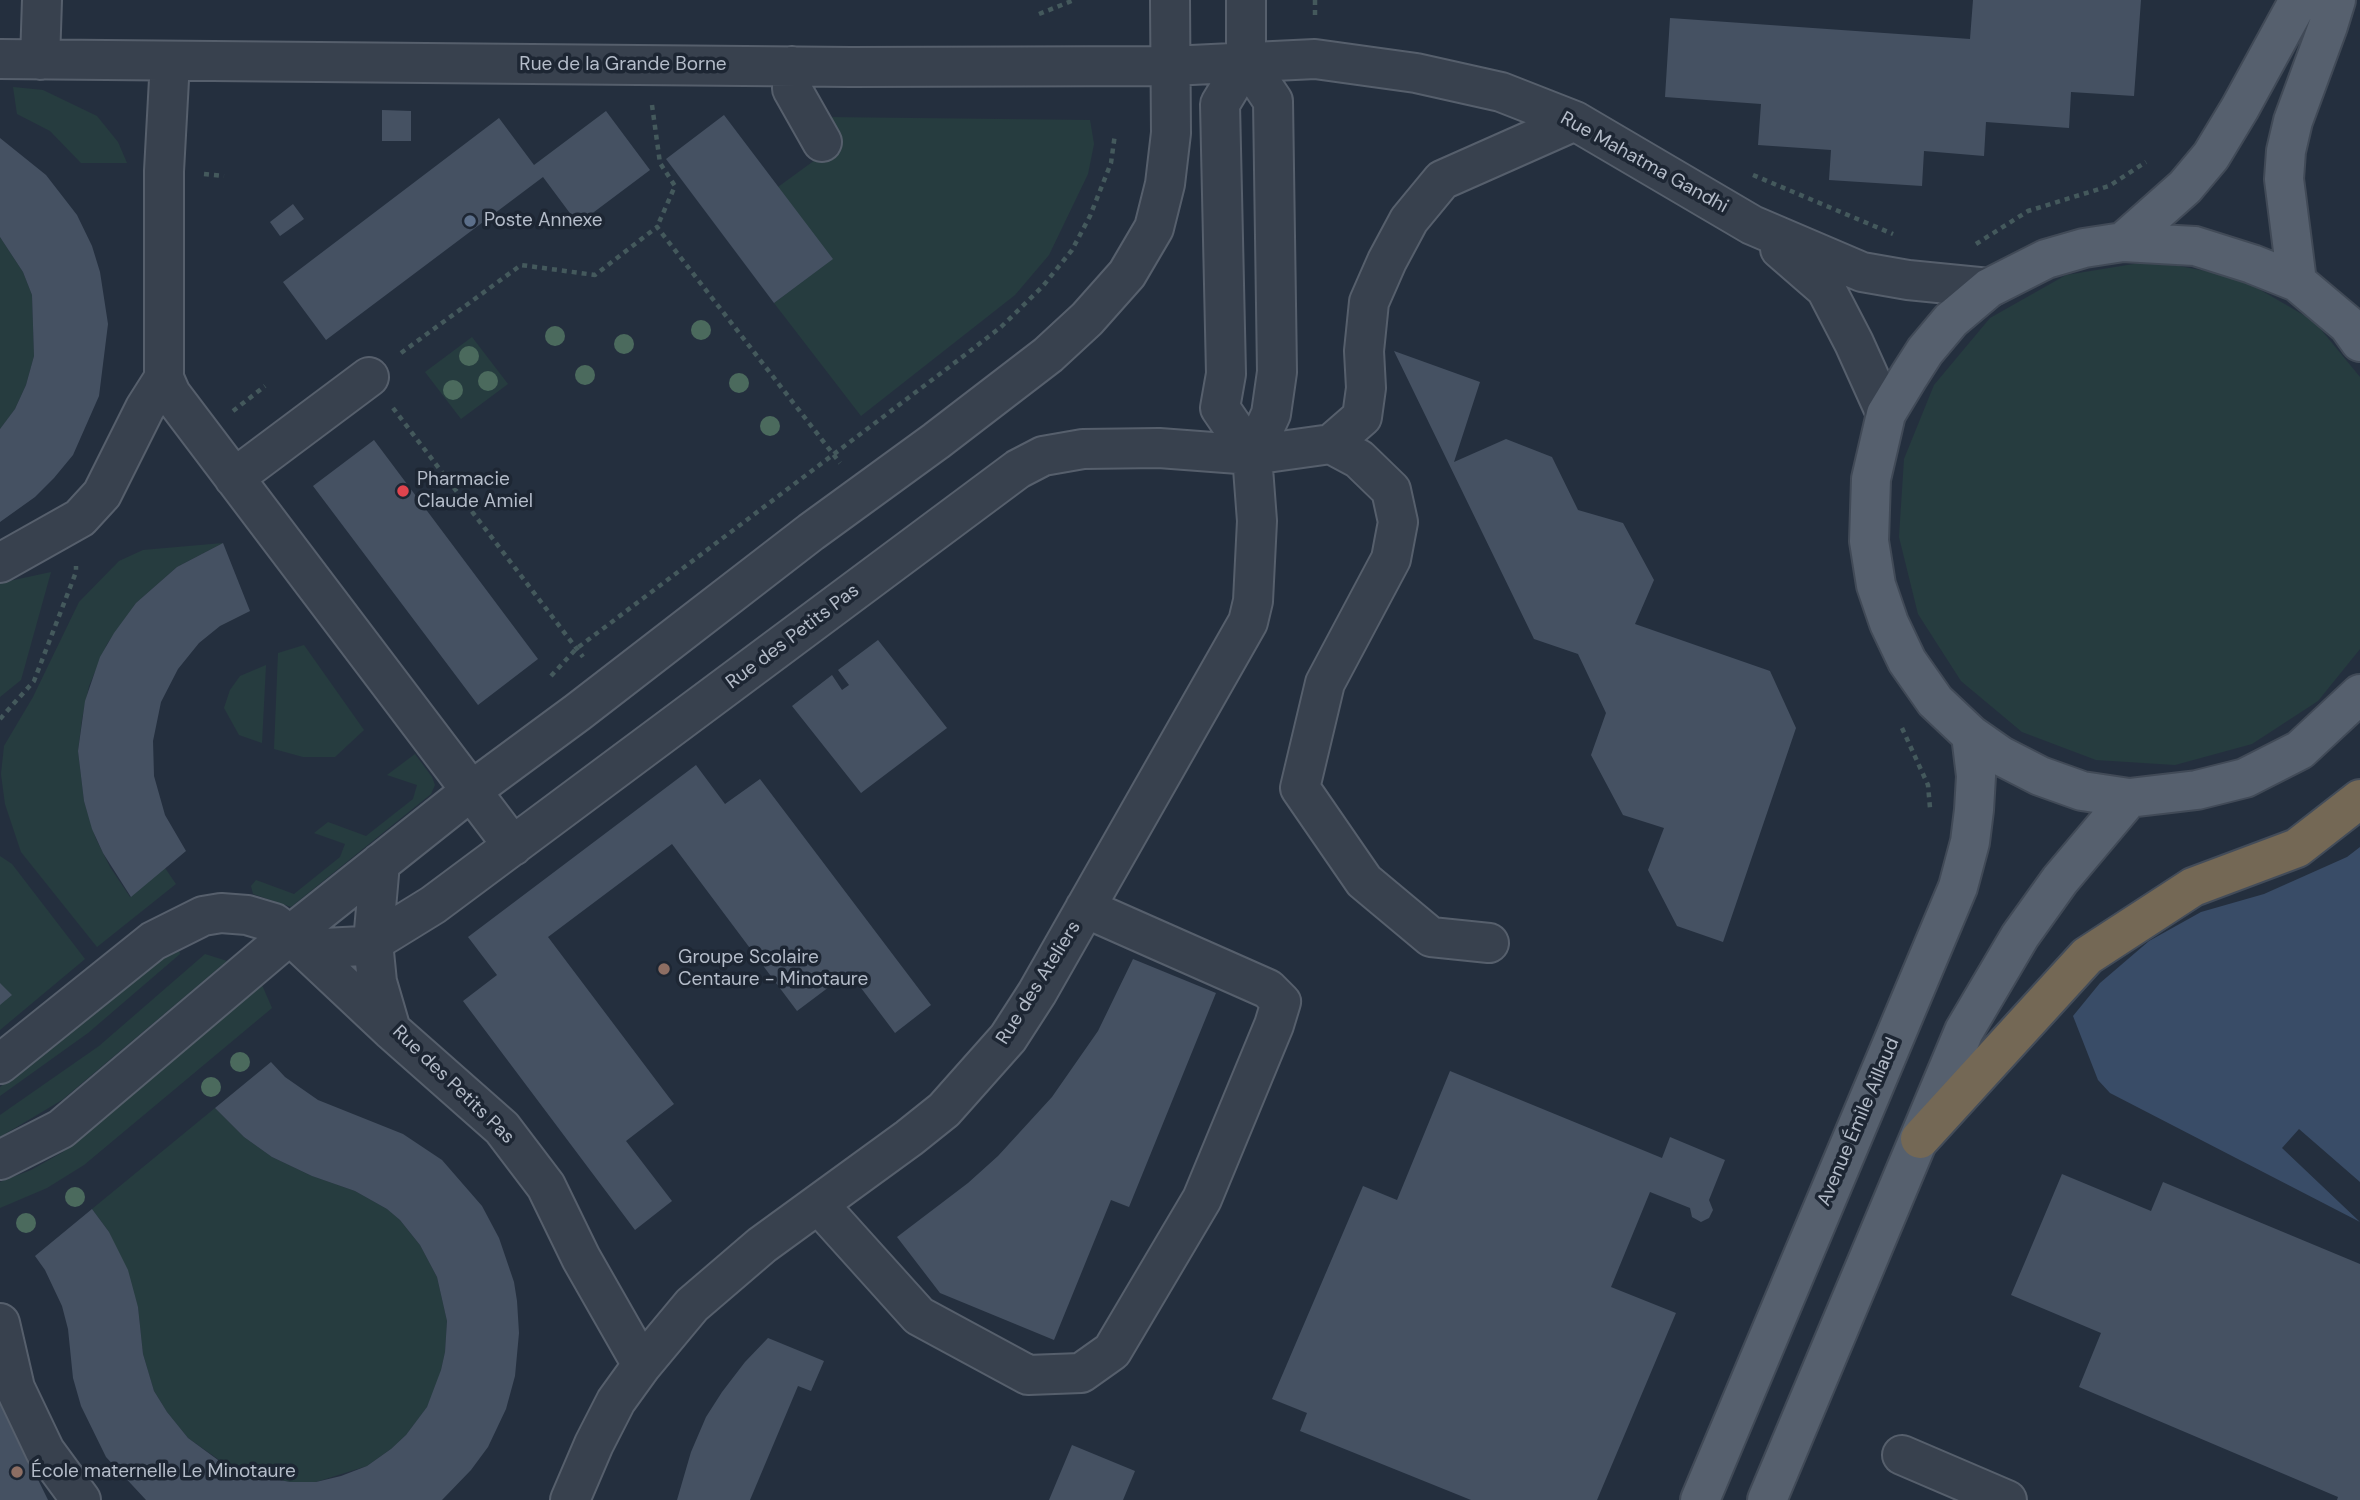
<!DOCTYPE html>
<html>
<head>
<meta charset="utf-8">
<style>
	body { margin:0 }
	canvas { display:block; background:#242f3e }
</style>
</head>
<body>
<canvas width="2360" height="1500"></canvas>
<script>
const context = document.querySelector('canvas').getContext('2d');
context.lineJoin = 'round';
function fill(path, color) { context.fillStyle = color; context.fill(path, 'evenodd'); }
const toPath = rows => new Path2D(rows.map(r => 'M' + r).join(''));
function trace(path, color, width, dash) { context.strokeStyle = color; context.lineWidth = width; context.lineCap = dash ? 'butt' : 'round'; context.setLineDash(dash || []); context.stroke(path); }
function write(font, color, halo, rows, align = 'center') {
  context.font = font + ' "DM Sans",sans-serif'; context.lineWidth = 7; context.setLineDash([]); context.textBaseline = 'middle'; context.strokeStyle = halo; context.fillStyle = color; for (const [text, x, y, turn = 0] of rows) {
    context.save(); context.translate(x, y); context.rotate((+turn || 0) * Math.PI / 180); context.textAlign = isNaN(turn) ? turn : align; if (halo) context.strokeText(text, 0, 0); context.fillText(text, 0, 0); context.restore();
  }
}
fill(toPath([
	[13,87,43,90,97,116,118,142,127,163,81,163,50,131,17,114],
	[824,117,1090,120,1094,144,1088,174,1049,255,1015,295,861,416,774,303,832,259,778,187,841,141],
	[0,237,23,272,32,295,34,356,26,385,15,409,0,429],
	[2152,261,2238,277,2314,321,2360,377,2360,649,2318,701,2252,744,2175,765,2096,760,2022,732,1961,681,1918,614,1899,537,1904,459,1934,385,1990,318,2066,275],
	[472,337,508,384,461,419,425,372],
	[223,543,177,567,136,603,107,644,89,686,82,719,78,751,84,801,96,839,110,867,130,897,165,868,176,884,97,947,21,852,5,804,1,774,4,746,33,697,79,602,119,561,143,550],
	[51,572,21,680,0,697,0,583],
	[304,645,364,730,335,757,303,757,274,749,278,653],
	[266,665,262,743,239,735,224,708,230,690,240,676],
	[415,754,432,777,435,785,431,794,291,907,253,894,251,886,256,880,294,894,340,857,345,844,314,833,328,822,366,836,413,799,417,785,387,775],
	[0,856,12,864,85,959,0,1030],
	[178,943,180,954,88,1033,0,1096,0,1087],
	[205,954,227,961,62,1100,0,1137,0,1115,99,1046],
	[262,985,272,1008,84,1165,47,1188,0,1208,0,1182,31,1170,63,1152],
	[215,1108,244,1137,272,1157,312,1176,355,1191,387,1209,400,1220,420,1245,437,1277,447,1321,445,1352,438,1383,427,1407,406,1435,391,1449,367,1466,316,1482,290,1482,232,1469,188,1438,167,1412,154,1391,143,1354,138,1307,109,1232,92,1209]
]), '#263c3f');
fill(toPath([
	[2360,847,2360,1182,2299,1129,2282,1148,2360,1222,2110,1093,2098,1080,2073,1016,2100,983,2149,941,2201,912,2264,894,2347,857]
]), '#394c67');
fill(toPath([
	[1973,0,2141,0,2134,96,2071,92,2069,128,1986,122,1984,156,1924,151,1922,186,1829,180,1831,150,1758,145,1761,104,1665,97,1670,18,1970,39],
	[382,110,411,111,411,141,382,141],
	[606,111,650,170,578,224,543,177,326,340,283,282,499,118,534,165],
	[724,115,833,259,774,303,666,159],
	[0,138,46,175,77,215,92,246,100,272,108,324,99,396,73,455,54,478,35,497,0,522,0,429,15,409,26,385,34,356,32,295,23,272,0,237],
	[293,204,304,219,280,236,270,222],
	[1394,351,1480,382,1454,462,1506,439,1552,457,1578,510,1623,523,1654,580,1635,624,1770,671,1796,728,1723,942,1677,926,1648,870,1664,828,1623,815,1591,755,1606,713,1578,654,1534,639],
	[374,440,538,659,478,705,313,486],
	[223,543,250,611,220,626,199,643,178,669,161,702,153,741,154,776,165,815,186,851,131,897,103,853,92,829,84,801,78,751,85,701,100,657,114,633,136,603,177,567],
	[878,640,947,728,861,793,792,706,832,675,842,690,849,685,838,670],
	[696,765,725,804,760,779,931,1005,895,1033,849,972,797,1011,672,844,548,937,674,1104,626,1141,672,1201,635,1230,463,1001,497,975,468,937],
	[1133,959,1216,993,1129,1207,1111,1200,1054,1340,940,1293,897,1237,968,1183,998,1156,1052,1097,1098,1031],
	[0,983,12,995,0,1005],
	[271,1062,285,1077,318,1100,403,1134,442,1160,482,1206,499,1238,514,1282,517,1301,519,1333,515,1376,506,1409,488,1447,471,1470,442,1500,146,1500,106,1457,81,1406,73,1378,68,1329,62,1306,45,1270,35,1256,92,1209,109,1232,128,1270,138,1307,143,1354,154,1391,167,1412,188,1438,218,1460,232,1469,249,1474,290,1482,316,1482,341,1476,367,1466,391,1449,406,1435,427,1407,441,1370,445,1352,447,1321,437,1277,420,1245,400,1220,387,1209,355,1191,312,1176,272,1157,244,1137,215,1108],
	[1450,1071,1662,1158,1670,1137,1725,1160,1709,1200,1713,1210,1709,1218,1701,1222,1692,1217,1690,1208,1650,1192,1611,1287,1676,1313,1597,1500,1471,1500,1300,1431,1307,1413,1272,1399,1363,1186,1397,1200],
	[2062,1174,2151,1211,2163,1182,2360,1264,2360,1500,2337,1500,2338,1497,2079,1387,2101,1333,2011,1295],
	[768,1338,824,1361,811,1391,798,1386,750,1500,677,1500,691,1452,706,1417,722,1392,745,1362],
	[0,1402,48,1500,0,1500],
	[1072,1445,1135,1471,1123,1500,1049,1500]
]), '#455162');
const minor = toPath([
	[1246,0,1246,61,1220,104,1226,374,1220,408,1252,455],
	[0,59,851,67,1171,66,1315,59,1416,73,1501,92,1575,121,1752,225,1862,272,1908,280,1989,288],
	[40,60,42,0],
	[170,61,164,171,164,378,171,394,513,846],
	[792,66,792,89,822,142],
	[1780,249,1826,289,1854,343,1886,414],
	[1331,444,1359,459,1391,490,1398,522,1391,559,1325,683,1300,788,1364,881,1431,937,1489,943],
	[234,478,369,377],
	[0,563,80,518,102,494,145,408,164,378],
	[380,863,373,942,377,982,391,1030],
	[305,949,363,946,373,942,433,905,1018,469,1043,456,1083,449,1159,448,1252,455,1331,444,1362,417,1366,388,1364,351,1369,302,1387,261,1409,220,1442,180,1575,121],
	[0,1064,153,941,203,916,221,913,247,915,274,923,290,935,391,1030,502,1128,546,1186,581,1258,642,1365],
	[0,1160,61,1129,290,935,471,791,578,712,811,532,936,441,1048,355,1087,319,1127,274,1154,228,1165,184,1171,133,1170,0],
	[819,1205,919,1316,1028,1375,1081,1373,1112,1351,1202,1199,1274,1025,1281,1002,1268,989,1085,908],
	[0,1323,15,1388,45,1451,81,1500],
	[1902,1455,2007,1500],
	[570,1500,594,1444,616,1401,642,1365,692,1305,762,1245,909,1138,944,1110,1008,1038,1037,993,1248,622,1253,601,1257,521,1252,455,1271,414,1277,372,1273,101,1246,61]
]);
const major = toPath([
	[2123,242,2185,187,2211,156,2240,108,2299,0],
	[2297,282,2284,179,2286,151,2293,121,2328,26,2336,0],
	[2360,342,2348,325,2297,282,2252,264,2195,246,2123,242,2084,248,2046,259,1989,288,1951,320,1925,351,1909,376,1886,414,1871,479,1869,541,1876,585,1889,623,1907,661,1935,701,1971,735,2001,756,2040,776,2082,791,2129,798,2197,790,2245,778,2300,750,2360,694],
	[1700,1500,1958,887,1970,842,1974,810,1976,776,1971,735],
	[1767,1500,1964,1031,2020,936,2060,880,2129,798]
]);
const highway = toPath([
	[1920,1139,2087,956,2193,887,2297,848,2360,799]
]);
trace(minor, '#565f6c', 42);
trace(major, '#414a57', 42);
trace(highway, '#434c59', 42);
trace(toPath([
	[1315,0,1315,18],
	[1039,14,1074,0],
	[652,105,660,163,675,186,657,227],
	[204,174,224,176],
	[1753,175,1893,234],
	[1976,244,2028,211,2109,186,2146,162],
	[401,353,521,265,595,275,657,227,840,463],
	[393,408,583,657],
	[233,411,265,386],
	[551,676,576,649,961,358,1001,327,1043,286,1072,250,1090,216,1111,163,1115,134],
	[0,719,34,681,76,572,76,566],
	[1902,728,1928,785,1930,808]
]), '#44595c', 4.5, [5, 5]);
trace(minor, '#38414e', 38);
trace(major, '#56606e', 38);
trace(highway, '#746855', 38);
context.fillStyle = '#4b6a5d';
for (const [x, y] of [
	[701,330],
	[555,336],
	[624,344],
	[469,356],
	[585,375],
	[488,381],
	[739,383],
	[453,390],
	[770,426],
	[240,1062],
	[211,1087],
	[75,1197],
	[26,1223]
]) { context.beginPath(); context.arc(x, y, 10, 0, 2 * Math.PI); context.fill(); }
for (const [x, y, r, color] of [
	[470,221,7,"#5c6f8a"],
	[403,491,7,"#e0444e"],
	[664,969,7,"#8d6e63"],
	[17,1472,7,"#8d6e63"]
]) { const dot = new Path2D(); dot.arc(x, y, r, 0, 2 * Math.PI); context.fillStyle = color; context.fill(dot); trace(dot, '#1d2633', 2.5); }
write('19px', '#b4bcc9', '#1d2633', [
	["Rue de la Grande Borne",623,65],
	["Rue Mahatma Gandhi",1644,163,29],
	["Rue des Petits Pas",793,637,-37],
	["Rue des Ateliers",1039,983,-58],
	["Rue des Petits Pas",453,1085,44],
	["Avenue Émile Aillaud",1859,1122,-67]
]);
write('19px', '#b4bcc9', '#1d2633', [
	["Poste Annexe",484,221],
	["Pharmacie",417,480],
	["Claude Amiel",417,502],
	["Groupe Scolaire",678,958],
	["Centaure - Minotaure",678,980],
	["École maternelle Le Minotaure",31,1472]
], 'left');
</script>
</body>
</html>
